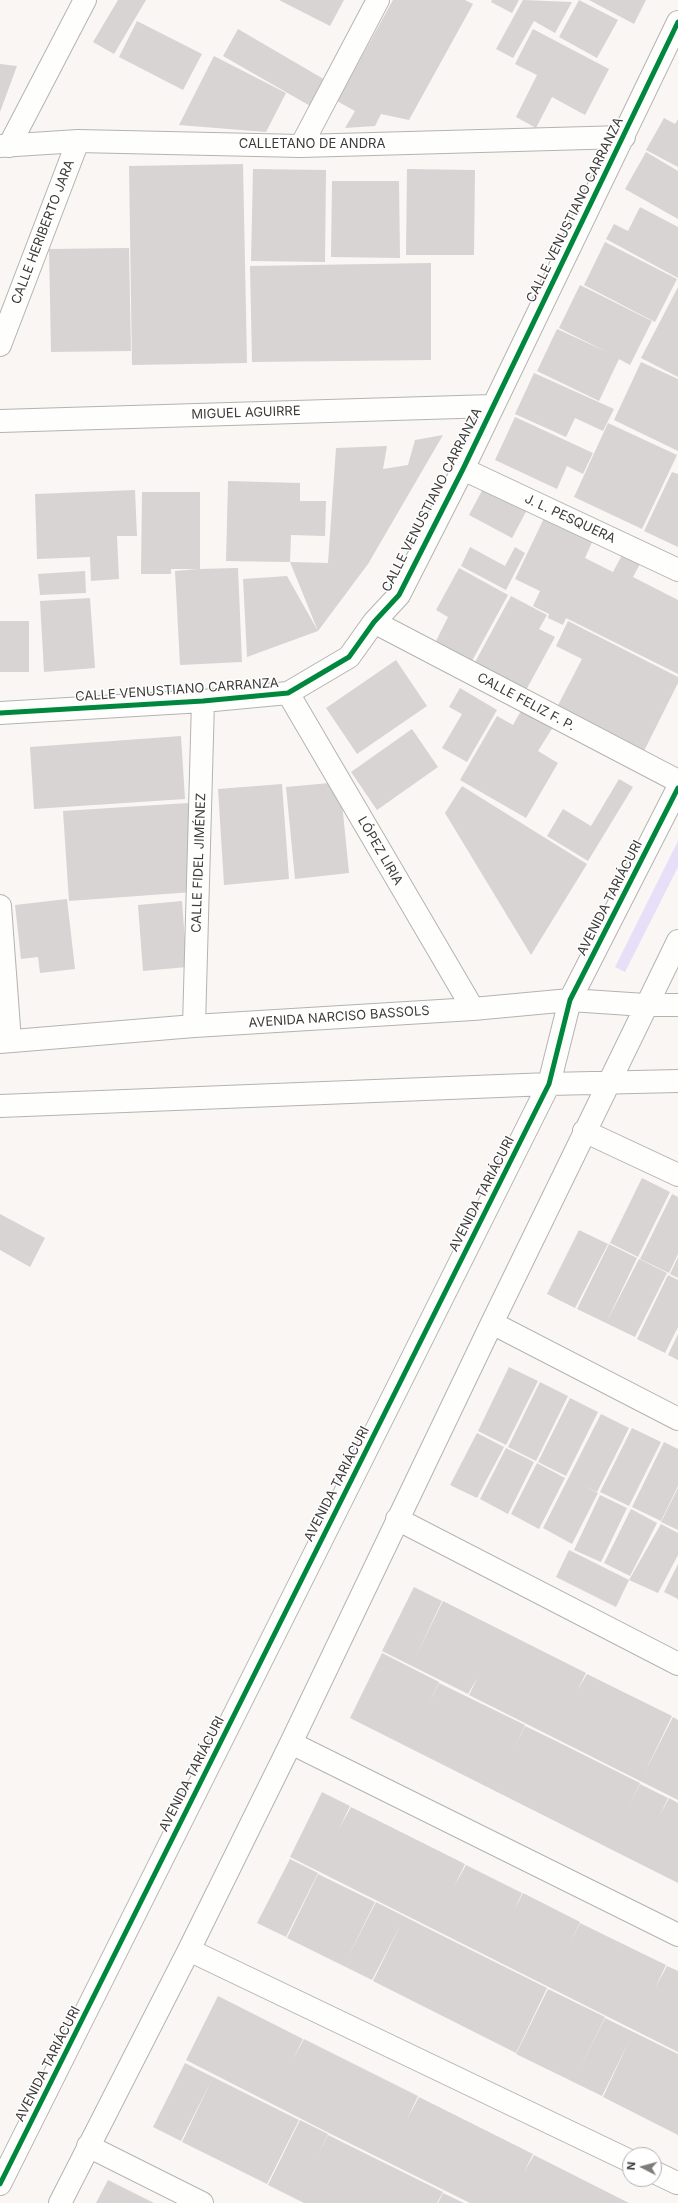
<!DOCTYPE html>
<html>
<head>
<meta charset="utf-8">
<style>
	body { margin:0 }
	#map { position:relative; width:678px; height:2203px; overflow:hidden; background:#f9f6f4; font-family:Inter,sans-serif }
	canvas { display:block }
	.north { position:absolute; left:622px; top:2147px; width:40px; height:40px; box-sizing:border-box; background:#fff; border:1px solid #b1b1b0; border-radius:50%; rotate:276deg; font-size:11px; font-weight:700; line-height:16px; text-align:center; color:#3d3b39 }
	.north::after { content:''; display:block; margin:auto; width:14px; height:18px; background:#7f7c7a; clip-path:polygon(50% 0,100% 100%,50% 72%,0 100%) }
</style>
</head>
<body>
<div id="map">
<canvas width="678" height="2203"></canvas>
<div class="north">N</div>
</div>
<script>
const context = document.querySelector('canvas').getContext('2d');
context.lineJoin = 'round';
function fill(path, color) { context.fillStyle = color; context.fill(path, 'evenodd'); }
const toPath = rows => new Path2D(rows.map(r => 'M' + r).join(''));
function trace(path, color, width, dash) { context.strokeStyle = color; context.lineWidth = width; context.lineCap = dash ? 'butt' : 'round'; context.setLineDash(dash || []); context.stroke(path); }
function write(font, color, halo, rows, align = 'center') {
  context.font = font + ' Inter,sans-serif'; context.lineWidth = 3; context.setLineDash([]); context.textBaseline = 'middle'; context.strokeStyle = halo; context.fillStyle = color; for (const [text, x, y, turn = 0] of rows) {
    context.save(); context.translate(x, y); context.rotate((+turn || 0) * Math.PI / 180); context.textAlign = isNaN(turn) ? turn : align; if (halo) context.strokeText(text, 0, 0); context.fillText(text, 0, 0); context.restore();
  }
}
fill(toPath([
	[678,841,678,867,625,972,615,967]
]), '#e5dff8');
fill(toPath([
	[118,0,146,0,114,54,93,42],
	[279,0,344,0,330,26],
	[393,0,465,0,473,4,409,120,381,114,375,126,345,128,355,111,337,101],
	[492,0,519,0,512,13,491,2],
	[523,0,572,2,555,33,534,21,513,58,496,49],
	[579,0,618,20,597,58,559,37],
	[589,0,646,0,634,24],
	[137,21,202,54,183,90,119,57],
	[238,29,327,81,312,107,223,56],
	[533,29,609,69,585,115,552,97,536,128,516,117,537,75,515,64],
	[214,56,286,93,266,132,179,125],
	[0,64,17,66,0,112],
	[664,118,675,124,678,119,678,167,646,150],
	[646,152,678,171,678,219,625,189],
	[243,164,247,363,132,365,129,166],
	[253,169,326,170,325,262,251,261],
	[407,169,475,170,474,255,406,255],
	[332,181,399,181,400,258,331,257],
	[640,207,678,227,678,278,606,239,614,224,628,231],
	[605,242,677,279,655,322,584,285],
	[129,248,131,351,51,352,49,249],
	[431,263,431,360,252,362,250,266],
	[580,285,652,321,630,365,619,359,599,401,537,371,557,329,607,352,559,328],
	[678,287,678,377,641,358],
	[641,362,678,379,678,451,614,420],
	[534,373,614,409,603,431,575,418,566,437,515,414],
	[515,417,593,453,583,474,567,466,557,489,495,460],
	[608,423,677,455,642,529,574,497],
	[443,435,368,564,318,631,247,657,243,579,287,576,318,631,290,562,328,563,336,448,387,446,383,469,408,465,415,440],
	[672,472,678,474,678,547,644,531],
	[228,481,300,483,300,501,326,501,325,536,291,535,290,562,226,561],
	[485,485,528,508,512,538,469,515],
	[135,490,137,536,117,536,119,579,91,581,90,557,37,559,35,494],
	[142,492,200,492,200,569,238,568,242,662,180,665,175,571,198,569,171,569,171,574,141,574],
	[546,514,594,538,585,558,613,572,622,555,640,564,633,577,678,600,678,674,566,618,563,625,548,618,549,614,533,606,540,591,515,579],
	[470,547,505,566,515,547,525,553,506,590,461,566],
	[459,568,508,595,472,661,436,641,448,617,436,610],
	[85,571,86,593,40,595,38,574],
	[511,596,547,615,539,629,555,637,525,692,474,664],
	[90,598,95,668,44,672,40,601],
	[0,621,29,621,29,672,0,672],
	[568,621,678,677,678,683,642,755,556,709,582,659,556,646],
	[396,660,427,706,357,754,326,708],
	[460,688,497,710,467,762,442,748,462,714,449,707],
	[522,709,553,727,538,751,558,763,526,818,460,780,497,716,513,725],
	[412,729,438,767,377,810,351,772],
	[181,736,185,799,34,809,30,747],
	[619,779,633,787,588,861,547,836,563,809,591,826],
	[340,782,349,873,295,879,286,787],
	[282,784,289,879,224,885,218,789],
	[462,786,587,864,531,955,445,813],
	[188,803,193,892,69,901,63,811],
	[67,899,75,969,40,973,38,957,21,959,15,905],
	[182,901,187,967,143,971,138,905],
	[642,1178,670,1192,638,1257,610,1243],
	[672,1194,678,1197,678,1254,669,1273,640,1259],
	[0,1214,45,1238,30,1267,0,1250],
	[579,1230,608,1244,575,1308,547,1294],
	[609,1244,637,1258,606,1323,577,1309],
	[678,1257,678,1278,670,1274],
	[639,1259,667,1273,635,1337,606,1323],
	[668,1275,678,1280,678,1327,665,1353,637,1339],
	[678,1334,678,1360,668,1355],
	[509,1367,538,1381,506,1445,478,1431],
	[540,1382,568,1396,536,1461,508,1447],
	[570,1398,598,1412,566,1476,538,1462],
	[601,1414,629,1428,597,1492,582,1485,598,1493,572,1544,543,1528],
	[632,1428,661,1442,629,1506,600,1492],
	[477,1433,504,1447,477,1498,450,1485],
	[664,1442,678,1449,678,1486,661,1521,632,1507],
	[506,1448,534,1462,508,1514,480,1499],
	[537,1463,565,1478,539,1529,511,1514],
	[678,1488,678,1530,661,1522],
	[600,1495,627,1508,601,1562,574,1550],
	[631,1509,657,1523,630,1576,604,1563],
	[661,1524,678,1533,678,1555,658,1593,629,1580,616,1607,556,1577,569,1550,629,1580],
	[678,1564,678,1599,664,1592],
	[414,1587,442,1601,415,1658,443,1601,586,1673,577,1691,587,1674,672,1716,644,1774,673,1717,678,1720,678,1800,469,1695,478,1677,468,1694,382,1651],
	[382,1653,439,1682,428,1705,439,1683,525,1725,514,1748,525,1726,554,1740,545,1758,554,1740,640,1783,629,1806,640,1784,668,1798,660,1815,669,1798,678,1803,678,1883,350,1718],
	[322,1792,350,1806,339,1829,351,1807,465,1864,454,1887,466,1865,522,1893,514,1911,523,1893,580,1922,569,1945,580,1923,666,1965,655,1988,667,1966,678,1971,678,2052,290,1857],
	[290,1859,318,1873,286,1937,257,1923],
	[318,1874,375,1902,347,1959,376,1902,433,1931,421,1953,433,1931,547,1988,516,2053,373,1981,401,1924,372,1980,287,1938],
	[548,1989,605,2017,577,2074,605,2018,678,2054,678,2135,603,2097,630,2039,602,2096,516,2054],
	[218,1996,303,2039,292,2061,304,2039,418,2096,407,2119,419,2097,533,2154,524,2172,534,2155,629,2203,470,2203,329,2133,186,2060],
	[185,2063,213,2077,181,2141,153,2127],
	[213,2077,299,2120,267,2184,182,2142],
	[300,2120,328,2134,317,2157,328,2135,443,2192,437,2203,304,2203,268,2185],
	[108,2180,154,2203,96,2203],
	[443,2193,464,2203,438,2203]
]), '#d7d4d3');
const minor = toPath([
	[0,146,78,141,301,146,624,137],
	[9,146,85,0],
	[301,146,378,0],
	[0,345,78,141],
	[0,421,492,406],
	[463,469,678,570],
	[374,622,678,781],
	[288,693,473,1009],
	[0,713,203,701,288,693,349,657,374,622,399,595,463,469,678,22],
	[0,906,10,1041],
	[194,1026,203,701],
	[0,1042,194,1026,473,1009,570,1000,645,1005,678,1005],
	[0,1106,549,1084,678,1081],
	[584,1131,678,1175],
	[492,1323,678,1419],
	[397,1519,678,1664],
	[291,1743,678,1935],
	[189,1950,630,2161],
	[88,2146,202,2203],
	[654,2172,677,2183],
	[0,2184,549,1084,570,1000,678,788],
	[60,2203,189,1950,291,1743,492,1323,678,941]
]);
trace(minor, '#b5b3b1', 24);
trace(minor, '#fefefd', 22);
trace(toPath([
	[0,713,203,701,288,693,349,657,374,622,399,595,463,469,678,22],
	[0,2184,549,1084,570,1000,678,788]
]), '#00873e', 5);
write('13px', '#3d3b39', '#fff', [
	["CALLETANO DE ANDRA",312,144],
	["CALLE VENUSTIANO CARRANZA",575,210,-64],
	["CALLE HERIBERTO JARA",43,232,-69],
	["MIGUEL AGUIRRE",246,413,-2],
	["CALLE VENUSTIANO CARRANZA",432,500,-63],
	["J. L. PESQUERA",570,519,25],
	["CALLE VENUSTIANO CARRANZA",177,690,-4],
	["CALLE FELIZ F. P.",526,702,28],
	["LÓPEZ LIRIA",380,851,60],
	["CALLE FIDEL JIMÉNEZ",199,863,-88],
	["AVENIDA TARIÁCURI",610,898,-63],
	["AVENIDA NARCISO BASSOLS",339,1017,-4],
	["AVENIDA TARIÁCURI",482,1194,-63],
	["AVENIDA TARIÁCURI",337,1484,-63],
	["AVENIDA TARIÁCURI",192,1774,-63],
	["AVENIDA TARIÁCURI",48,2064,-63]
]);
</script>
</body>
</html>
